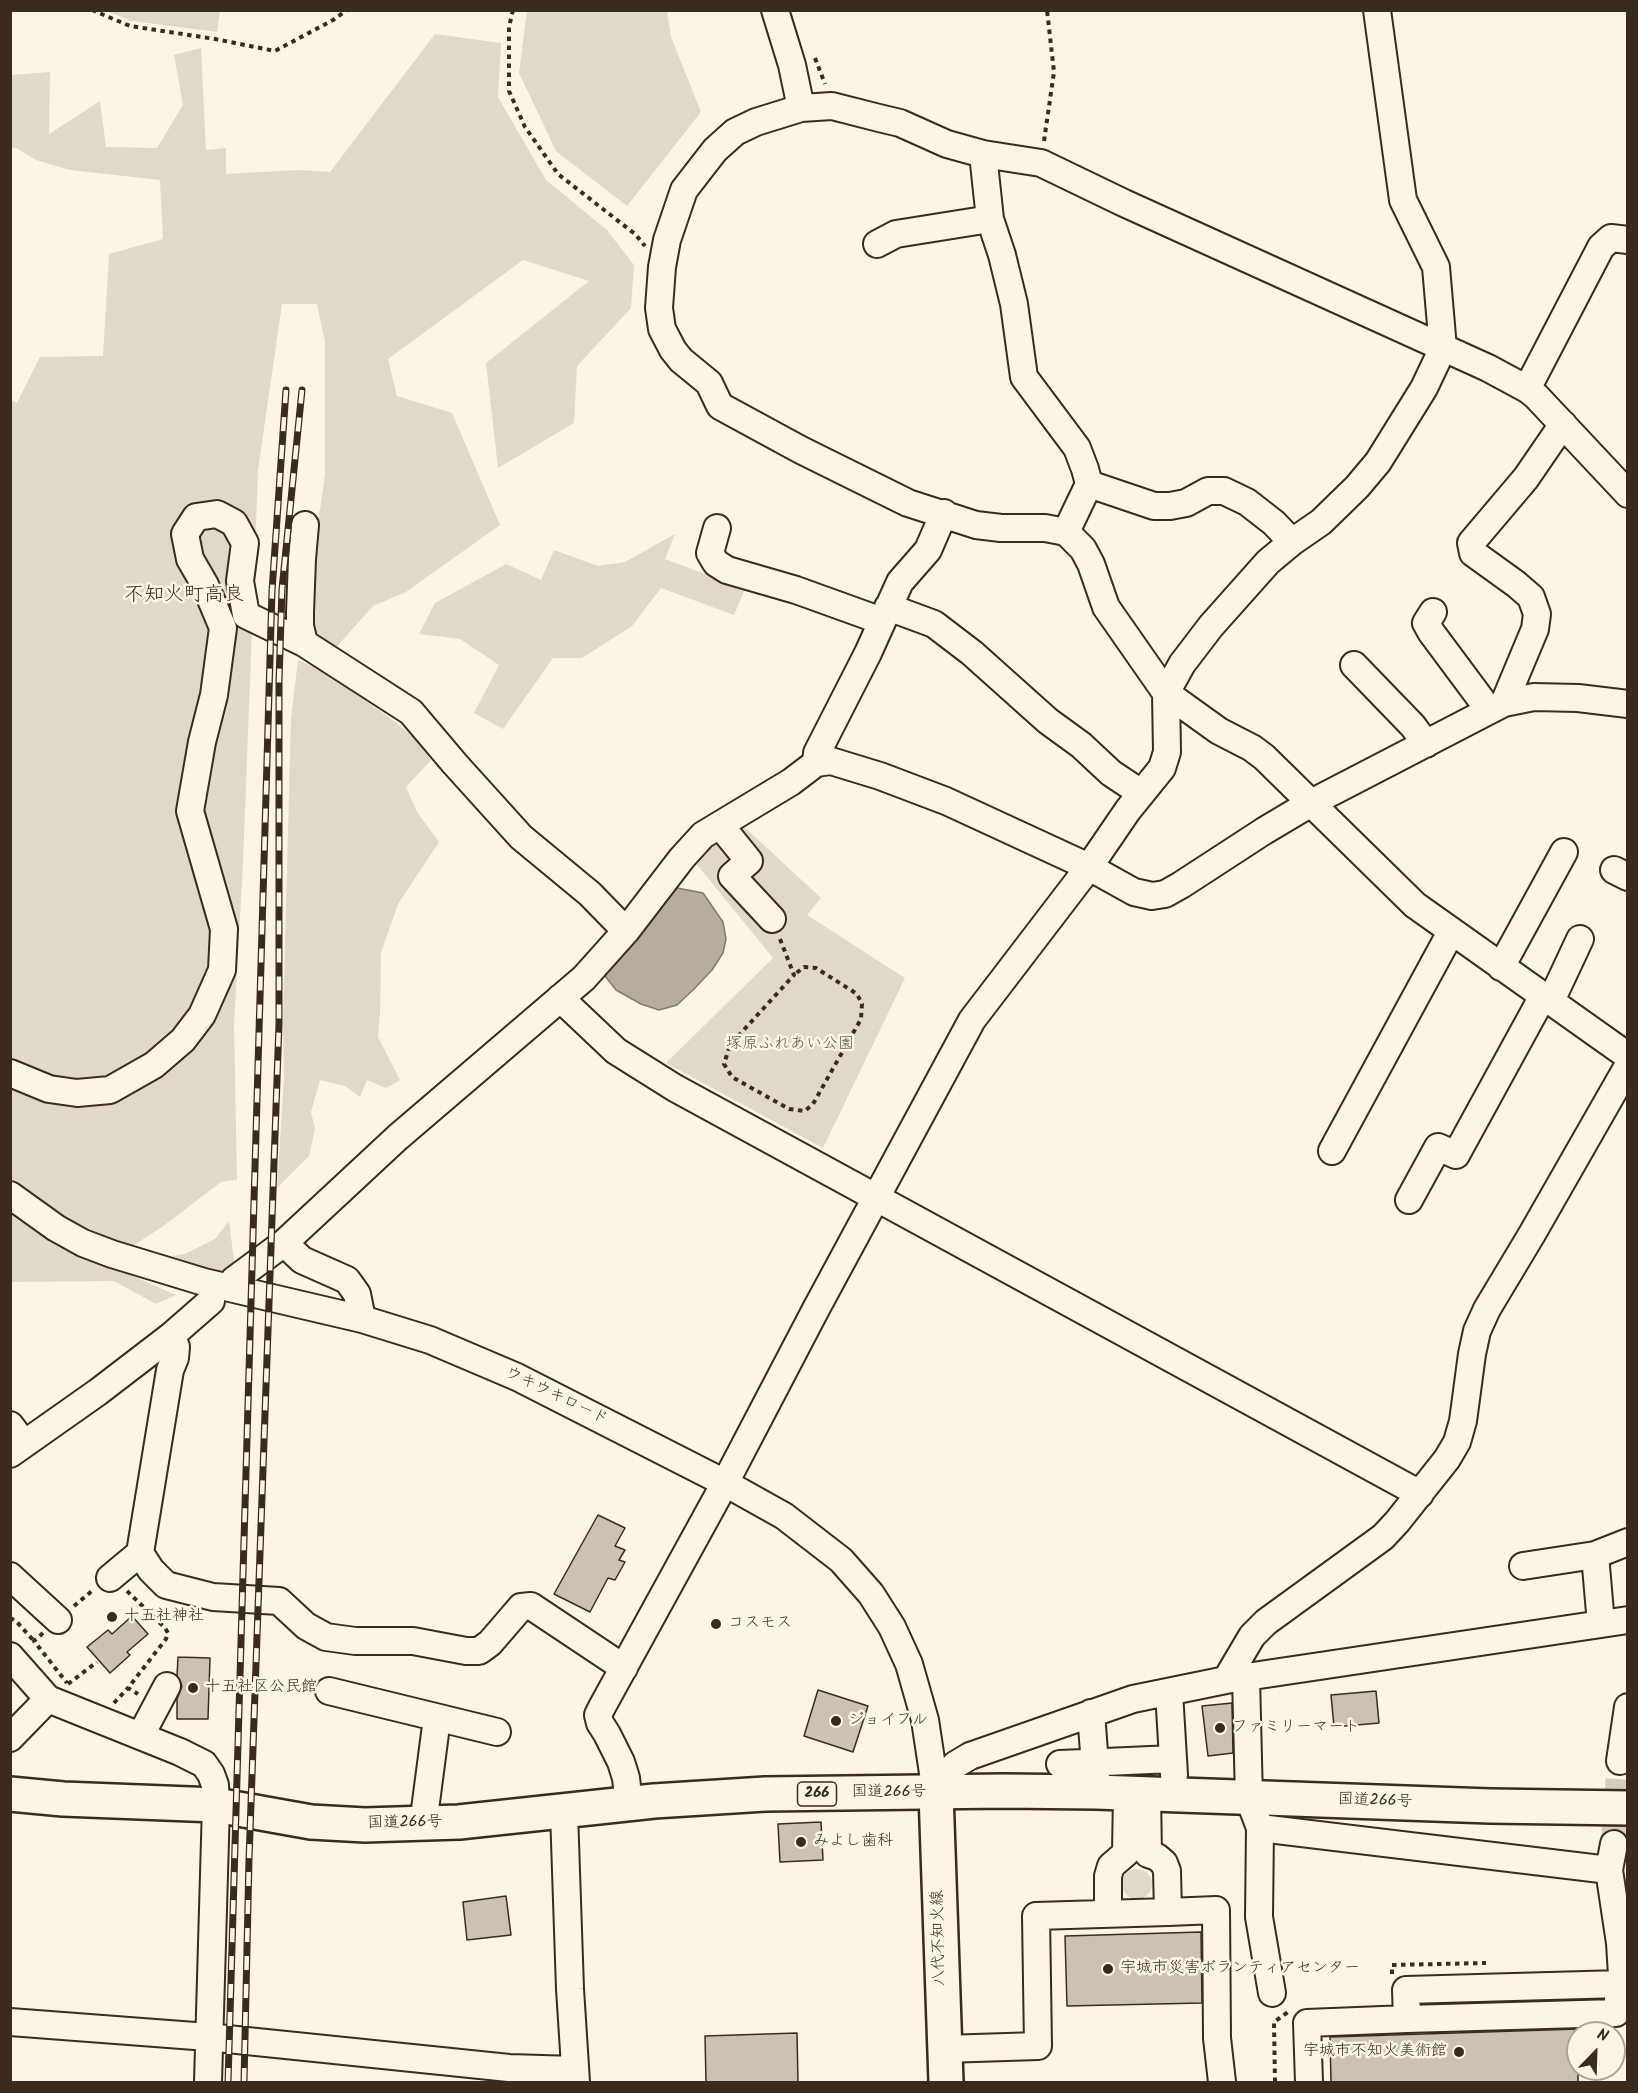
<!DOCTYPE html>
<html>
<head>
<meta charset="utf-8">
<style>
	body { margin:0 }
	#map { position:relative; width:1638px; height:2093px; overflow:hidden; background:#fcf5e5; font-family:Kalam,sans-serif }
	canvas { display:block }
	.frame { position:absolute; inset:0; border:12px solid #3b2a1e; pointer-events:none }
	.north { position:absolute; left:1566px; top:2021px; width:60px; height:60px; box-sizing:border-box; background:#fcf5e5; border:2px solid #afa495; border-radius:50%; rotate:23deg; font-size:16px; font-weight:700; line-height:24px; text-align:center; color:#3b2a1e }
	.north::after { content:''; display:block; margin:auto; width:21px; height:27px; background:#3b2a1e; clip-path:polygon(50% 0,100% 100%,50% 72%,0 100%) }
</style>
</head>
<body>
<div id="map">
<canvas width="1638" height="2093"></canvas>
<div class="frame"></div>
<div class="north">N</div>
</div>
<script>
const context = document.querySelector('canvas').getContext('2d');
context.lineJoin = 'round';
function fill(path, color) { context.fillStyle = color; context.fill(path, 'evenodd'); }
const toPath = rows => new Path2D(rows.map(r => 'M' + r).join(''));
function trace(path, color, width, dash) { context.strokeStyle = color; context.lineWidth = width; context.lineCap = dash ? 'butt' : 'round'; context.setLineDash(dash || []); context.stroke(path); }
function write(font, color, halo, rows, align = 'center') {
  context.font = font + ' Kalam,"Klee One",sans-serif'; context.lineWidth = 5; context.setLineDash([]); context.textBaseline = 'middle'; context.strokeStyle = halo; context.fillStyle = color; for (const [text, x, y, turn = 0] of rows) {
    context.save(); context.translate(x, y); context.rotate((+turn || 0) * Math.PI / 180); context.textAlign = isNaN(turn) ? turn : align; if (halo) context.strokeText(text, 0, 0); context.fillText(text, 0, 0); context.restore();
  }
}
fill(toPath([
	[107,11,220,11,217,32,132,21],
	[527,11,667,11,671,37,701,112,627,206,556,151,519,73],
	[435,34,501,43,498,97,546,180,607,230,634,265,631,308,577,366,574,423,498,468,486,363,589,281,523,260,388,359,397,396,452,413,500,525,406,592,373,606,331,653,325,672,394,721,414,737,431,760,406,787,417,812,439,842,398,904,381,953,380,1014,378,1037,400,1080,386,1088,367,1080,360,1097,345,1086,320,1080,311,1112,315,1129,309,1156,277,1188,284,1078,283,1021,291,718,298,660,325,672,331,653,314,631,307,600,325,475,325,342,317,304,282,304,258,470,243,864,234,1024,237,1180,221,1182,162,1227,131,1247,56,1214,11,1184,10,400,17,403,40,357,103,356,109,254,163,239,160,180,70,170,36,160,16,148,11,149,11,75,50,72,49,134,100,101,106,147,157,148,183,105,174,55,201,48,206,150,226,148,226,174,299,170,330,172],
	[675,534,665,559,745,589,734,615,661,588,632,626,582,658,553,658,503,729,474,713,499,665,460,639,419,634,435,603,506,564,541,580,554,550,598,566,625,562],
	[740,823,821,898,807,915,905,978,823,1148,666,1063,773,958,694,861,704,848],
	[10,1207,110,1266,176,1295,156,1304,114,1281,11,1282],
	[229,1221,235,1269,225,1277,172,1256,185,1254,215,1239],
	'1122 1884a15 15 0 1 1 30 0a15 15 0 1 1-30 0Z'
]), '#e0d8c8');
const water = toPath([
	[677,888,703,893,723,922,726,939,723,953,712,970,694,989,677,1005,659,1010,641,1004,616,990,602,972,666,893,677,888]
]);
fill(water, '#b7ad9e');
trace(water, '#85796b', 1.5);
const building = toPath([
	[598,1515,625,1528,615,1546,625,1550,619,1560,625,1562,615,1580,608,1578,590,1612,554,1594,598,1515],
	[132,1616,148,1634,127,1652,130,1655,110,1673,87,1647,108,1630,112,1634,132,1616],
	[178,1657,210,1658,208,1719,177,1719,177,1699,182,1686,177,1676,178,1657],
	[818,1690,868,1706,853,1752,804,1736,818,1690],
	[1376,1691,1379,1723,1334,1727,1331,1695,1376,1691],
	[1232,1703,1233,1753,1208,1756,1202,1706,1232,1703],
	[821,1822,823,1860,780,1862,778,1824,821,1822],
	[506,1896,511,1935,467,1940,463,1902,506,1896],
	[1201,1932,1202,2003,1067,2006,1065,1936,1201,1932],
	[1578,2029,1578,2082,1331,2082,1330,2037,1578,2029],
	[797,2033,798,2082,706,2082,705,2036,797,2033]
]);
fill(building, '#ccc2b3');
trace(building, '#3b2a1e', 1.5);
trace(toPath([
	[1614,1844,1620,1761]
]), '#d5ccbd', 26, [26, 13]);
const minor = toPath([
	[775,10,792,65,801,108],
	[983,154,990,219,1002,255,1014,304,1024,377,1077,448,1085,469,1089,484,1066,532],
	[877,244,896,234,990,219],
	[1527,389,1601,247,1611,238,1628,240],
	[1089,484,1154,506,1170,506,1186,503,1208,491,1224,491,1247,502,1274,523,1292,542],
	[1628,494,1536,396,1527,389,1488,368,1124,203,1041,163,983,154,947,144,900,123,879,118,832,106,801,108,756,122,735,132,715,150,684,190,667,240,662,267,659,308,662,329,673,350,681,360,709,383,720,406,801,450,908,503,976,525,1001,528,1045,528,1066,532,1083,549,1091,564,1106,607,1166,693,1219,731,1252,748,1264,757,1415,905,1628,1056],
	[717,528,710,553,716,563,727,570,796,590,882,621],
	[888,607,934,624,972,653,1048,721,1081,745,1111,773,1141,793],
	[1433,612,1426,623,1431,632,1489,710],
	[304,643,300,626,300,612,302,559,305,525],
	[1354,665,1413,726,1426,744],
	[1504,703,1535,629,1537,614,1531,597,1516,584,1473,553,1471,543,1526,478,1563,424],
	[816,763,817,753,868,653,900,582,928,550,944,513],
	[720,825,749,861,732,876,772,919],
	[1614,870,1628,877],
	[1501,967,1564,852],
	[560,998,616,1051,675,1088,1420,1494],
	[1551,1001,1580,939],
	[10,1073,49,1089,77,1093,110,1090,154,1065,183,1040,202,1015,222,970,224,929,190,811,202,742,214,695,223,628,205,585,190,559,185,534,196,517,217,514,234,523,245,543,240,581,246,615,304,643,411,712,455,764,521,837,590,894,626,931],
	[1332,1151,1451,932],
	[10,1195,56,1228,83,1243,112,1254,204,1282,362,1319,430,1340,517,1377,725,1483,784,1516,841,1560,871,1594,892,1627,909,1664,925,1720,936,1793],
	[1409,1200,1438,1147,1456,1155,1543,996],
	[284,1243,302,1260,347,1280,357,1294,362,1319],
	[234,1280,284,1243,398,1137,584,978,626,931,682,858,703,835,791,782,816,763,831,761,880,776,946,801,1089,867,1134,892,1152,896,1165,894,1181,885,1264,831,1311,803,1504,703,1534,697,1578,698,1628,704],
	[171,1336,176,1347,175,1358,170,1370,140,1553,151,1570,166,1585,213,1597,279,1601,306,1626,326,1637,355,1641,413,1641,466,1651,479,1651,490,1643,521,1607,531,1606,624,1668],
	[10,1425,24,1444],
	[10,1454,98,1392,171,1336,211,1301],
	[1595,1555,1601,1624],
	[1523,1566,1595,1555,1628,1542],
	[10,1576,58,1620],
	[110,1578,140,1553],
	[10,1656,48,1699,180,1752,204,1764,211,1774,215,1785,216,1805,208,2082],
	[1246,1677,1249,1799,1260,1828,1609,1870],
	[1226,1680,1252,1636,1266,1622,1383,1537,1397,1522,1447,1459,1457,1442,1463,1421,1472,1354,1477,1331,1487,1309,1532,1234,1628,1066],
	[329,1691,497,1732],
	[1169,1692,1174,1775],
	[1091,1713,1096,1778],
	[141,1735,167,1686],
	[10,1738,48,1699],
	[1620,1761,1628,1707],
	[1060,1764,1173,1759],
	[936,1793,955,1765,970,1756,1133,1699,1226,1680,1628,1620],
	[629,1804,626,1778,621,1762,607,1734,600,1723,598,1715,602,1707,725,1483,816,1309,972,1020,1089,867,1128,810,1162,768,1167,752,1166,693,1182,664,1211,626,1268,562,1292,542,1321,522,1357,487,1378,462,1424,388,1443,348,1436,267,1403,200,1377,10],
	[564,1812,570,1989,576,2082],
	[423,1825,437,1718],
	[1260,1828,1259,1917,1272,1993],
	[1168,1912,1216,1910,1217,2038,1222,2082],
	[1108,1914,1108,1876,1111,1866,1126,1853,1127,1794],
	[1407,2019,1616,2013,1622,1975,1620,1943,1609,1870,1614,1844],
	[10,2022,208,2037,509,2068,575,2070],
	[944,2049,1038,2046,1036,1916,1168,1912,1167,1871,1164,1863,1157,1857,1148,1854,1147,1794],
	[1309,2082,1307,2023,1407,2019,1406,1990,1621,1984]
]);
const major = toPath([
	[936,1793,946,2082]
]);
const highway = toPath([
	[10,1794,63,1799,216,1805,311,1822,365,1825,459,1822,654,1801,765,1794,1003,1791,1096,1792,1490,1806,1628,1808]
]);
trace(minor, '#3b2a1e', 30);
trace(major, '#3b2a1e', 38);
trace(highway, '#3b2a1e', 38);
trace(toPath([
	[92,10,130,26,215,39,275,51,333,20,347,10],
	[513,10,509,27,509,91,525,127,558,174,635,234,645,246],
	[815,58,825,84],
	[1044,141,1054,72,1047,10],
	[780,939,794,975,730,1045,724,1064,732,1077,789,1109,805,1111,813,1104,861,1019,862,1004,857,994,816,968,804,967,794,975],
	[127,1591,165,1628,168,1633,166,1639,128,1688,138,1694],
	[74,1606,93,1590],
	[10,1618,16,1621,34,1641],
	[43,1633,34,1641,67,1683],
	[68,1684,97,1662],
	[114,1703,128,1688],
	[1392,1974,1392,1965,1486,1963],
	[1275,2082,1274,2022,1288,2012]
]), '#3b2a1e', 4, [4.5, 4.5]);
trace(minor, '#fcf5e5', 26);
trace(major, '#fcf5e5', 33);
trace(highway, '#fcf5e5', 33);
const rail = toPath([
	[228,2082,272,591,286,390],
	[244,2082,249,1859,279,1024,279,681,282,589,302,390]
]);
trace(rail, '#3b2a1e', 7);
trace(rail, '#fcf5e5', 4.5, [14]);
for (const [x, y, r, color] of [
	[112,1617,6,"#3b2a1e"],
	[716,1624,6,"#3b2a1e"],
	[193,1688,6,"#3b2a1e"],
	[836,1721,6,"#3b2a1e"],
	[1220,1728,6,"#3b2a1e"],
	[801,1842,6,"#3b2a1e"],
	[1108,1969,6,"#3b2a1e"],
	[1459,2052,6,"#3b2a1e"]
]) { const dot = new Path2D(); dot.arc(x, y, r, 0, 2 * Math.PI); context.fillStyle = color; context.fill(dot); trace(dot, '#fcf5e5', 2); }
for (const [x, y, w] of [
	[817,1794,39]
]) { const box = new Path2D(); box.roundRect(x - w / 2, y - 12, w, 24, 4.5); context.fillStyle = '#fcf5e5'; context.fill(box); trace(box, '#3b2a1e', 1.5); }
write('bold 15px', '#3b2a1e', null, [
	["266",817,1794]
]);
write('16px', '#645648', '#fcf5e5', [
	["塚原ふれあい公園",790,1045]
]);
write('16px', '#3b2a1e', '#fcf5e5', [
	["ウキウキロード",556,1397,26],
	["国道266号",889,1793],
	["国道266号",1375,1802,2],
	["国道266号",405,1824,-1],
	["八代不知火線",940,1938,-91]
]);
write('16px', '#3b2a1e', '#fcf5e5', [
	["十五社神社",124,1617],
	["コスモス",728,1624],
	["十五社区公民館",205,1688],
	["ジョイフル",848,1721],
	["ファミリーマート",1232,1728],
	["みよし歯科",813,1842],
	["宇城市災害ボランティアセンター",1120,1969],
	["宇城市不知火美術館",1447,2052,"right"]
], 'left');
write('20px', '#3b2a1e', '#fcf5e5', [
	["不知火町高良",184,597]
]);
</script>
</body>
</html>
